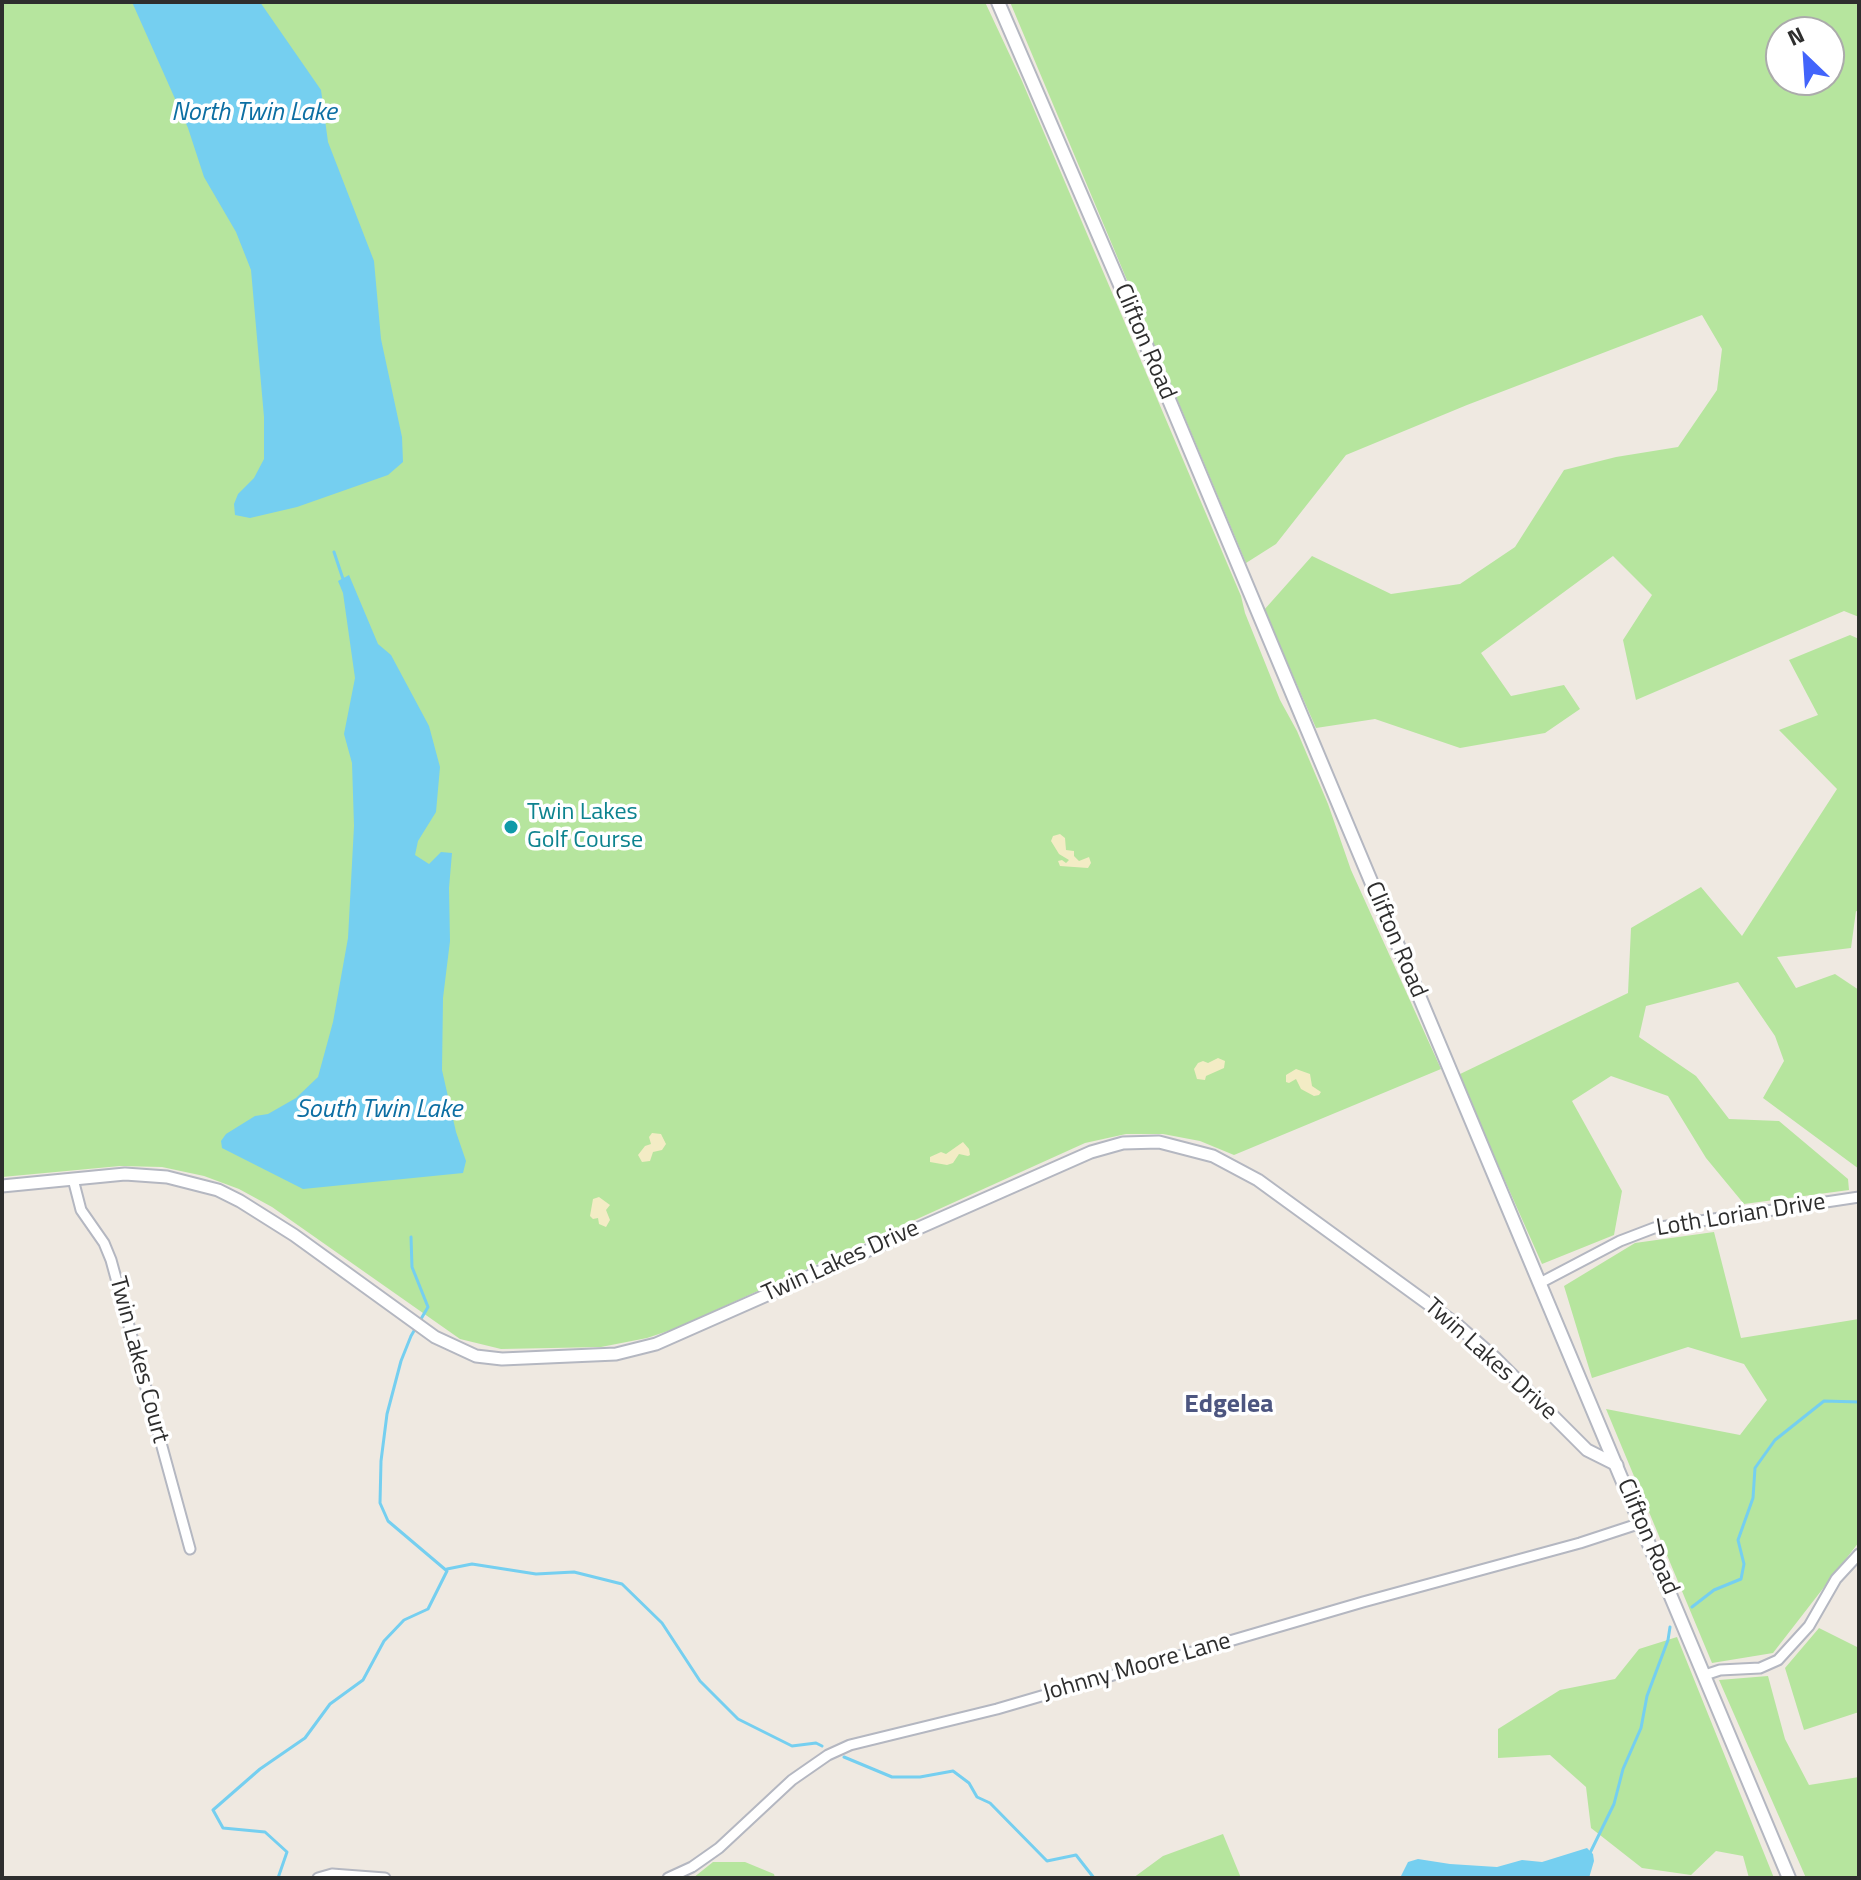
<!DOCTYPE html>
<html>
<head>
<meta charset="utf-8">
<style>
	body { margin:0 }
	#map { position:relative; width:1861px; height:1880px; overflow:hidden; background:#efe9e1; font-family:"Titillium Web",sans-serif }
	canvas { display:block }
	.frame { position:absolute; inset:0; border:4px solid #2e2e2e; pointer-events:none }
	.north { position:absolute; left:1765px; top:16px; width:80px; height:80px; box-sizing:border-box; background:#fff; border:2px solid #ababab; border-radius:50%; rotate:335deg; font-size:22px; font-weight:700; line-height:32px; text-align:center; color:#2e2e2e }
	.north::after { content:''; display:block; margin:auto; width:28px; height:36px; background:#4264fb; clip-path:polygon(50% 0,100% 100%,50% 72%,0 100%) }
</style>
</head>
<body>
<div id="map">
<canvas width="1861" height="1880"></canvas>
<div class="frame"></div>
<div class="north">N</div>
</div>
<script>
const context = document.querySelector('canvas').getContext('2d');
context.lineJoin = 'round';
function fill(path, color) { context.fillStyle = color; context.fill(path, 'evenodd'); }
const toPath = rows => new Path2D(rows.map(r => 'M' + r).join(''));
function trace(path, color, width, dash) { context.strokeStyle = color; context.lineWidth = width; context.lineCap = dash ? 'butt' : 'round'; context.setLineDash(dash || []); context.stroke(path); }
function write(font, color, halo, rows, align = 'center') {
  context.font = font + ' "Titillium Web",sans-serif'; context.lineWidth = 7; context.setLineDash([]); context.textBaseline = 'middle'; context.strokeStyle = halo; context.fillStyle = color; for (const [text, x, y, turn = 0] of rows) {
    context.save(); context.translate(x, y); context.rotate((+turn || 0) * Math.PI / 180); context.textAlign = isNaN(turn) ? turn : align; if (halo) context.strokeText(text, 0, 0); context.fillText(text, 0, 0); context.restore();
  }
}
fill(toPath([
	[2,2,985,2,1022,81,1241,596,1245,613,1280,700,1297,731,1328,804,1351,870,1441,1069,1234,1155,1200,1141,1163,1134,1126,1134,1085,1143,674,1329,647,1338,601,1347,501,1349,460,1339,272,1207,239,1189,204,1176,162,1167,120,1166,2,1177],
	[1010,2,1859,2,1859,617,1844,611,1636,700,1623,640,1652,595,1613,556,1481,653,1511,696,1564,685,1580,709,1545,733,1460,748,1375,719,1316,728,1264,610,1312,556,1391,594,1460,584,1515,547,1564,470,1616,457,1678,447,1717,390,1722,349,1702,315,1467,405,1346,455,1276,544,1246,563],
	[1829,32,1829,80,1781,80,1781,32],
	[1850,635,1859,639,1859,912,1856,911,1851,948,1777,957,1796,988,1835,974,1859,990,1859,1169,1763,1098,1784,1061,1775,1036,1738,982,1646,1006,1639,1037,1696,1076,1729,1119,1779,1121,1848,1179,1849,1190,1744,1204,1706,1158,1668,1096,1611,1076,1572,1101,1622,1191,1614,1235,1542,1264,1458,1075,1628,993,1631,928,1701,887,1742,936,1837,789,1779,730,1818,715,1789,660],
	[1714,1232,1741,1338,1859,1319,1859,1542,1773,1653,1712,1663,1606,1409,1740,1435,1767,1400,1744,1364,1688,1347,1592,1378,1564,1286,1635,1243],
	[1819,1628,1859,1648,1859,1712,1804,1730,1785,1668],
	[1677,1637,1774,1878,1749,1878,1743,1856,1716,1851,1691,1875,1642,1868,1591,1828,1586,1787,1550,1755,1498,1758,1498,1729,1560,1690,1615,1679,1639,1649],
	[1768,1676,1785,1739,1809,1785,1859,1777,1859,1878,1806,1878,1719,1680],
	[1223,1834,1241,1878,1133,1878,1163,1856],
	[713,1862,745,1862,774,1874,775,1878,693,1878]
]), '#b6e59e');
fill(toPath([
	[1060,834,1065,838,1066,850,1074,851,1074,856,1079,861,1089,857,1091,863,1088,868,1060,866,1058,861,1062,860,1066,863,1069,860,1059,854,1051,841,1053,836],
	[1218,1058,1225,1061,1224,1068,1206,1076,1205,1080,1197,1079,1194,1069,1198,1063,1203,1061,1208,1063],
	[1296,1069,1310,1074,1312,1086,1321,1092,1319,1095,1314,1096,1301,1089,1296,1079,1289,1083,1286,1082,1286,1075],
	[652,1133,661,1134,666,1144,662,1150,653,1152,650,1161,642,1162,638,1155,645,1146,651,1144,649,1137],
	[963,1142,969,1149,970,1155,968,1156,959,1154,953,1163,947,1165,930,1162,930,1157,941,1152,946,1154],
	[599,1197,610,1205,606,1210,610,1220,606,1227,599,1224,598,1218,593,1219,590,1216,593,1199]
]), '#f3ecc5');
fill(toPath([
	[132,2,260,2,321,90,328,142,374,261,381,339,402,437,403,462,388,475,297,507,250,518,235,515,234,504,238,494,254,478,264,459,264,417,251,270,236,232,204,177,188,128],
	[349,575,378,644,391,655,429,726,440,767,436,812,418,841,415,855,429,864,441,852,452,853,449,888,450,941,443,998,442,1070,456,1132,466,1161,463,1173,303,1189,222,1148,221,1141,226,1134,255,1116,268,1114,296,1098,318,1077,333,1022,348,938,354,826,352,763,344,734,355,678,343,593,338,581],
	[1587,1848,1593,1854,1594,1861,1589,1878,1400,1878,1408,1862,1418,1859,1450,1864,1497,1867,1522,1860,1542,1862]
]), '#75cff0');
trace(toPath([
	[334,552,343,579],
	[447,1569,472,1564,536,1574,574,1572,622,1584,662,1623,700,1681,738,1719,792,1746,816,1743,822,1746],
	[1692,1607,1714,1590,1741,1579,1744,1564,1738,1540,1753,1498,1755,1468,1775,1440,1824,1401,1859,1402],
	[844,1757,892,1777,920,1777,953,1771,969,1783,977,1797,990,1803,1047,1861,1076,1855,1094,1878],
	[1589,1855,1614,1804,1623,1769,1641,1728,1647,1696,1668,1640,1670,1627],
	[278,1878,287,1852,265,1832,223,1828,213,1810,260,1769,305,1738,330,1704,363,1680,384,1641,404,1620,428,1609,447,1571,388,1521,380,1503,381,1461,387,1414,401,1361,411,1336,428,1307,412,1267,411,1237]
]), '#75cff0', 3);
const minor = toPath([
	[73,1179,81,1210,104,1243,111,1260,190,1549],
	[1540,1283,1620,1241,1654,1228,1859,1197],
	[1705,1675,1720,1670,1760,1668,1778,1660,1809,1626,1836,1579,1859,1554],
	[318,1878,332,1874,385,1878],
	[668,1878,692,1867,719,1848,792,1780,828,1755,850,1745,997,1709,1363,1602,1580,1543,1641,1523]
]);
const tertiary = toPath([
	[2,1186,125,1174,167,1177,218,1190,240,1201,294,1235,435,1337,476,1356,502,1359,616,1354,656,1344,1091,1152,1123,1143,1159,1142,1213,1156,1258,1180,1456,1324,1496,1359,1587,1450,1617,1465]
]);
const secondary = toPath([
	[998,2,1149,352,1789,1878]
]);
trace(minor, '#b4b7c1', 13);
trace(tertiary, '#b4b7c1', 15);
trace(secondary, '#b4b7c1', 16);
trace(minor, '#fff', 9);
trace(tertiary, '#fff', 11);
trace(secondary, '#fff', 12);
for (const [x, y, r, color] of [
	[511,827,8,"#0f9aa8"]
]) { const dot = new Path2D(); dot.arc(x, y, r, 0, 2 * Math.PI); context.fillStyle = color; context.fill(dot); trace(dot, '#fff', 3); }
write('24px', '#2e2e2e', '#fff', [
	["Clifton Road",1144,342,67],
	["Clifton Road",1395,940,67],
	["Loth Lorian Drive",1741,1216,-9],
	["Twin Lakes Drive",841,1262,-24],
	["Twin Lakes Court",138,1360,75],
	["Twin Lakes Drive",1490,1360,42],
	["Clifton Road",1647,1537,67],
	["Johnny Moore Lane",1137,1668,-16]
]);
write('24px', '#0d838f', '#fff', [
	["Twin Lakes",527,813],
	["Golf Course",527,841]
], 'left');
write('italic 26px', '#0d6fa3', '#fff', [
	["North Twin Lake",254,114],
	["South Twin Lake",379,1111]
]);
write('bold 26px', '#4d5680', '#fff', [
	["Edgelea",1229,1406]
]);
</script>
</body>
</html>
